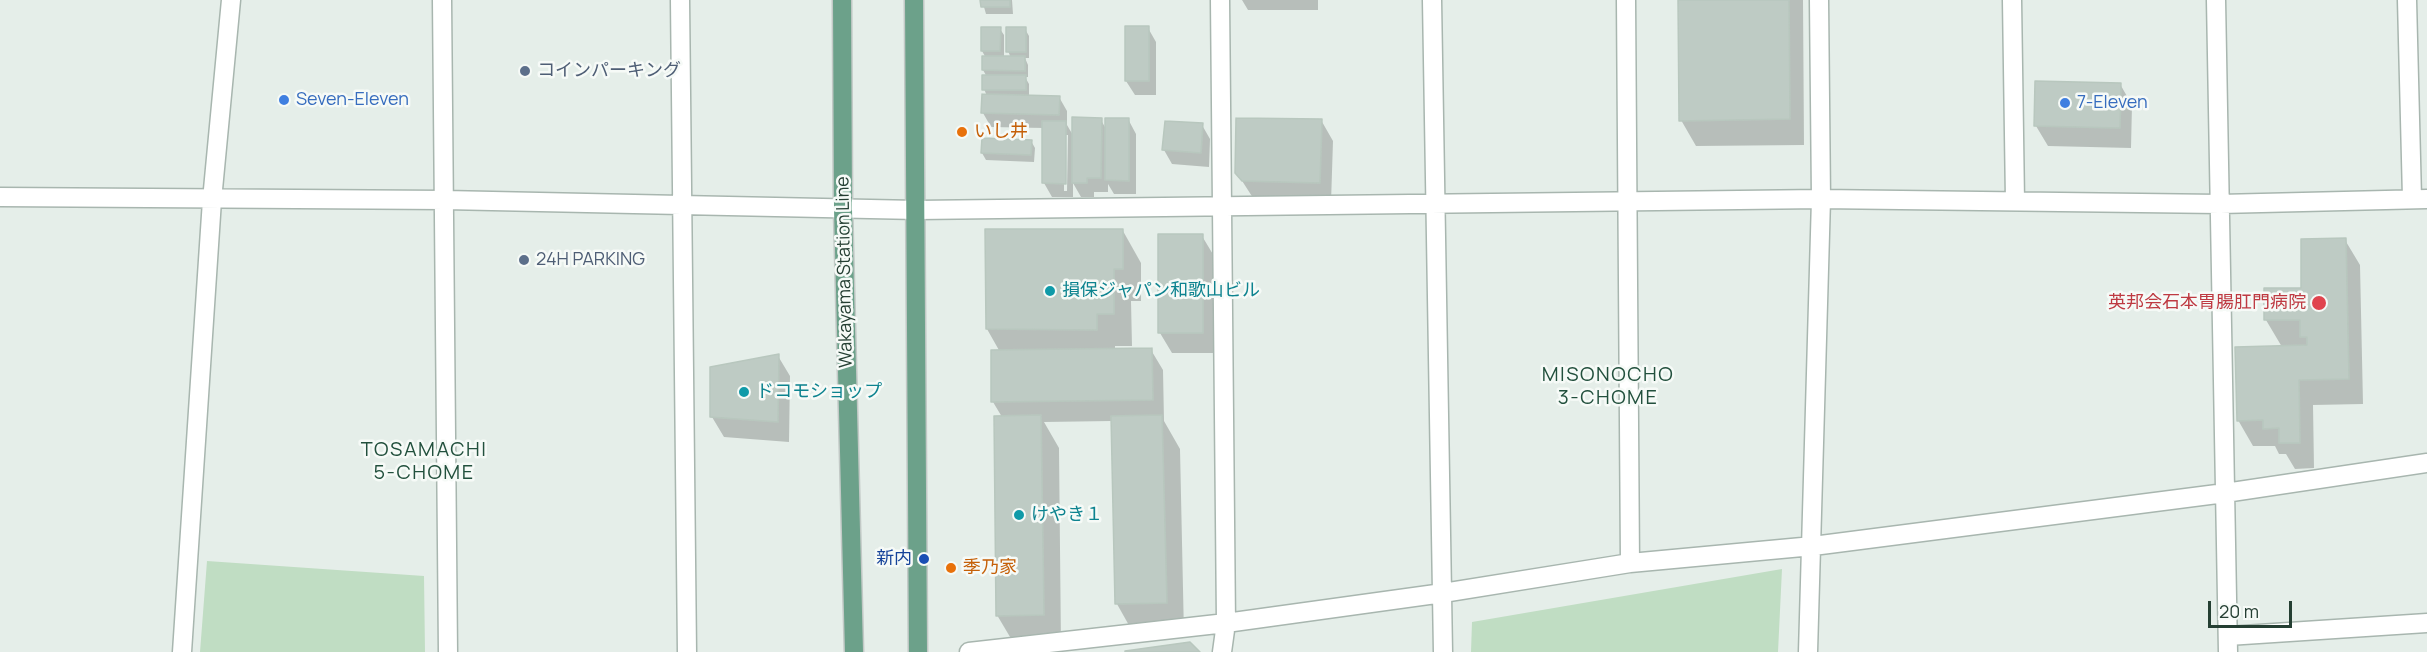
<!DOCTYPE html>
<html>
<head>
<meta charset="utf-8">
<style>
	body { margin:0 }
	#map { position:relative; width:2427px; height:652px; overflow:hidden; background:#e5eee9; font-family:Manrope,sans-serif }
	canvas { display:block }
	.scale { position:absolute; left:2208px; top:601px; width:84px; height:27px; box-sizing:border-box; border:3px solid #253f33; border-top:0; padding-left:8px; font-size:18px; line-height:21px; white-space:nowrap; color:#253f33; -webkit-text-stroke:4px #f6faf7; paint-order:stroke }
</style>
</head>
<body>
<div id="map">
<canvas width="2427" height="652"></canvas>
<div class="scale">20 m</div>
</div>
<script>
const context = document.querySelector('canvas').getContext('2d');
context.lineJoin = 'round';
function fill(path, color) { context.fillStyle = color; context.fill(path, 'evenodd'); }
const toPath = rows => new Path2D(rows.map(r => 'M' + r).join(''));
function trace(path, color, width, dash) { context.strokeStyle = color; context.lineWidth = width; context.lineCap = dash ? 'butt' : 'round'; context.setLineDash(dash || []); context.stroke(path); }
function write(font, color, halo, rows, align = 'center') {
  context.font = font + ' Manrope,"Noto Sans JP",sans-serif'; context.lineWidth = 5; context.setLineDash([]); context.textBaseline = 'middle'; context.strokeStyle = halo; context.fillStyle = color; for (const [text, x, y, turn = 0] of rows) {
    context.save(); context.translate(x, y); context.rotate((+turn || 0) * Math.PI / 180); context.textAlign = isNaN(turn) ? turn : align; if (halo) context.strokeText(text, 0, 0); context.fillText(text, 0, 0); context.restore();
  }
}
fill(toPath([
	[207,561,424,576,425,652,200,652],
	[1782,569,1778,652,1471,652,1472,622]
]), '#c0ddc3');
fill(toPath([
	[982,0,1012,0,1013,14,986,14],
	[1242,0,1318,0,1318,10,1248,10],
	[1680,0,1803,0,1804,145,1696,146,1681,120],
	[1148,28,1156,42,1156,95,1135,95,1126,81],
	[983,29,1000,29,1004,35,1004,58,1011,58,1008,51,1025,29,1029,36,1029,58,1025,58,1028,65,1028,77,1025,77,1029,84,1029,96,1059,97,1067,111,1067,125,1074,137,1101,120,1106,129,1128,119,1136,134,1136,194,1114,194,1108,184,1108,192,1094,192,1094,197,1081,197,1073,183,1073,197,1052,197,1044,183,1044,128,991,127,983,113,987,96,984,89,987,77,983,70,983,58,986,58,982,51],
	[1064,135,1068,135,1067,191,1064,191],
	[2120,84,2132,105,2131,148,2048,146,2036,126],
	[1321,120,1333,141,1331,203,1255,201,1237,173],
	[1202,125,1210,139,1209,167,1172,164,1164,150],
	[983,140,1031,141,1035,148,1034,162,986,160,982,153],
	[1123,231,1141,263,1141,301,1131,301,1132,346,1115,346,1115,350,1151,350,1163,370,1164,421,1180,449,1184,635,1135,636,1117,604,1112,421,1044,422,1059,448,1061,647,1016,647,997,615,1002,417,993,402,1000,352,987,329],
	[1202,236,1214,256,1214,353,1172,353,1160,333],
	[2345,240,2360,265,2363,404,2313,405,2314,468,2295,469,2286,454,2279,454,2275,446,2253,446,2238,420,2282,347,2266,320,2303,289],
	[778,356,790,376,789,442,724,437,712,417]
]), '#0003');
const building = toPath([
	[980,0,1010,0,1010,7,981,7,980,0],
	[1678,0,1789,0,1790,119,1679,121,1678,0],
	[1125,26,1149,26,1149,81,1125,81,1125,26],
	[981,27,1001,27,1000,51,981,51,981,27],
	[1006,27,1026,27,1026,52,1006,52,1006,27],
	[982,56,1025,56,1025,71,982,70,982,56],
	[982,75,1026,75,1026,90,982,90,982,75],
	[2035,81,2121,83,2120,128,2034,126,2035,81],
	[982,94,1060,96,1059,115,981,113,982,94],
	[1072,117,1102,118,1101,178,1087,178,1087,183,1072,183,1072,117],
	[1105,118,1129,118,1129,181,1105,180,1105,118],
	[1236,118,1322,119,1320,183,1242,181,1235,173,1236,118],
	[1042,121,1066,121,1066,184,1042,183,1042,121],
	[1165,121,1203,123,1201,153,1162,150,1165,121],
	[982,138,1032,140,1031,155,981,153,982,138],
	[985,229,1123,229,1123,269,1114,269,1114,314,1097,314,1097,330,986,329,985,229],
	[1158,234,1203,234,1203,333,1158,333,1158,234],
	[2346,238,2349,379,2299,380,2300,443,2279,443,2279,428,2263,429,2263,420,2237,421,2235,347,2307,345,2307,337,2300,337,2300,320,2264,320,2264,288,2301,288,2301,239,2346,238],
	[1152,348,1153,400,991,402,991,350,1152,348],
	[779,354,778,422,710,417,710,367,779,354],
	[1041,415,1044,615,996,616,994,416,1041,415],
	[1162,415,1167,603,1115,604,1111,416,1162,415],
	[1190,642,1200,652,1125,652,1125,651,1190,642]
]);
fill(building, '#becbc4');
trace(building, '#b8c7be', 1.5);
const minor = toPath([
	[442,0,448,652],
	[680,0,687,652],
	[1220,0,1226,623,1222,652],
	[1432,0,1443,652],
	[1626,0,1630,563],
	[2012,0,2015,201],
	[2216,0,2228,652],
	[2407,0,2412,198],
	[0,197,445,200,917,210,1821,199,2220,204,2427,199],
	[2228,636,2427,623],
	[182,652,212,200,231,0],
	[969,652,1226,623,1443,593,1630,563,1813,546,2225,493,2427,463],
	[1808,652,1821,199,1819,0]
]);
const major = toPath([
	[842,0,843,209,854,652],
	[914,0,918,652]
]);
trace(minor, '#a8b6af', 21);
trace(major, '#c2c9c6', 21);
trace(minor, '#fff', 18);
trace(major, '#6ca18a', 18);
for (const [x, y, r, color] of [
	[525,71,6,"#5c6f8a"],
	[284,100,6,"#3f7fe0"],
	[2065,103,6,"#3f7fe0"],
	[962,132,6,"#e8710a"],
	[524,260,6,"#5c6f8a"],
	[1050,291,6,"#0f9aa8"],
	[2319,303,8,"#e0444e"],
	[744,392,6,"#0f9aa8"],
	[1019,515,6,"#0f9aa8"],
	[924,559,6,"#1a4fb4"],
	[951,568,6,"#e8710a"]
]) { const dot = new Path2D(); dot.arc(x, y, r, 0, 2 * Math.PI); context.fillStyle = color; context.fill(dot); trace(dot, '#f6faf7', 2); }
write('18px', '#4e5e75', '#f6faf7', [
	["コインパーキング",537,71],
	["24H PARKING",536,260]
], 'left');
write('18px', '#366cbe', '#f6faf7', [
	["Seven-Eleven",296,100],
	["7-Eleven",2077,103]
], 'left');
write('18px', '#c56008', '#f6faf7', [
	["いし井",974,132],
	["季乃家",963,568]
], 'left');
write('18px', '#253f33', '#f6faf7', [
	["Wakayama Station Line",845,272,-91]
]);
write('18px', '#0d838f', '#f6faf7', [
	["損保ジャパン和歌山ビル",1062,291],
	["ドコモショップ",756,392],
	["けやき１",1031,515]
], 'left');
write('18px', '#be3a42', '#f6faf7', [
	["英邦会石本胃腸肛門病院",2306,303]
], 'right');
write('18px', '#164399', '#f6faf7', [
	["新内",912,559]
], 'right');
context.letterSpacing = '1.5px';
write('20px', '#22503d', '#f6faf7', [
	["MISONOCHO",1608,375],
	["3-CHOME",1608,398],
	["TOSAMACHI",424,450],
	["5-CHOME",424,473]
]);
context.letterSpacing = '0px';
</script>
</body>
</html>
